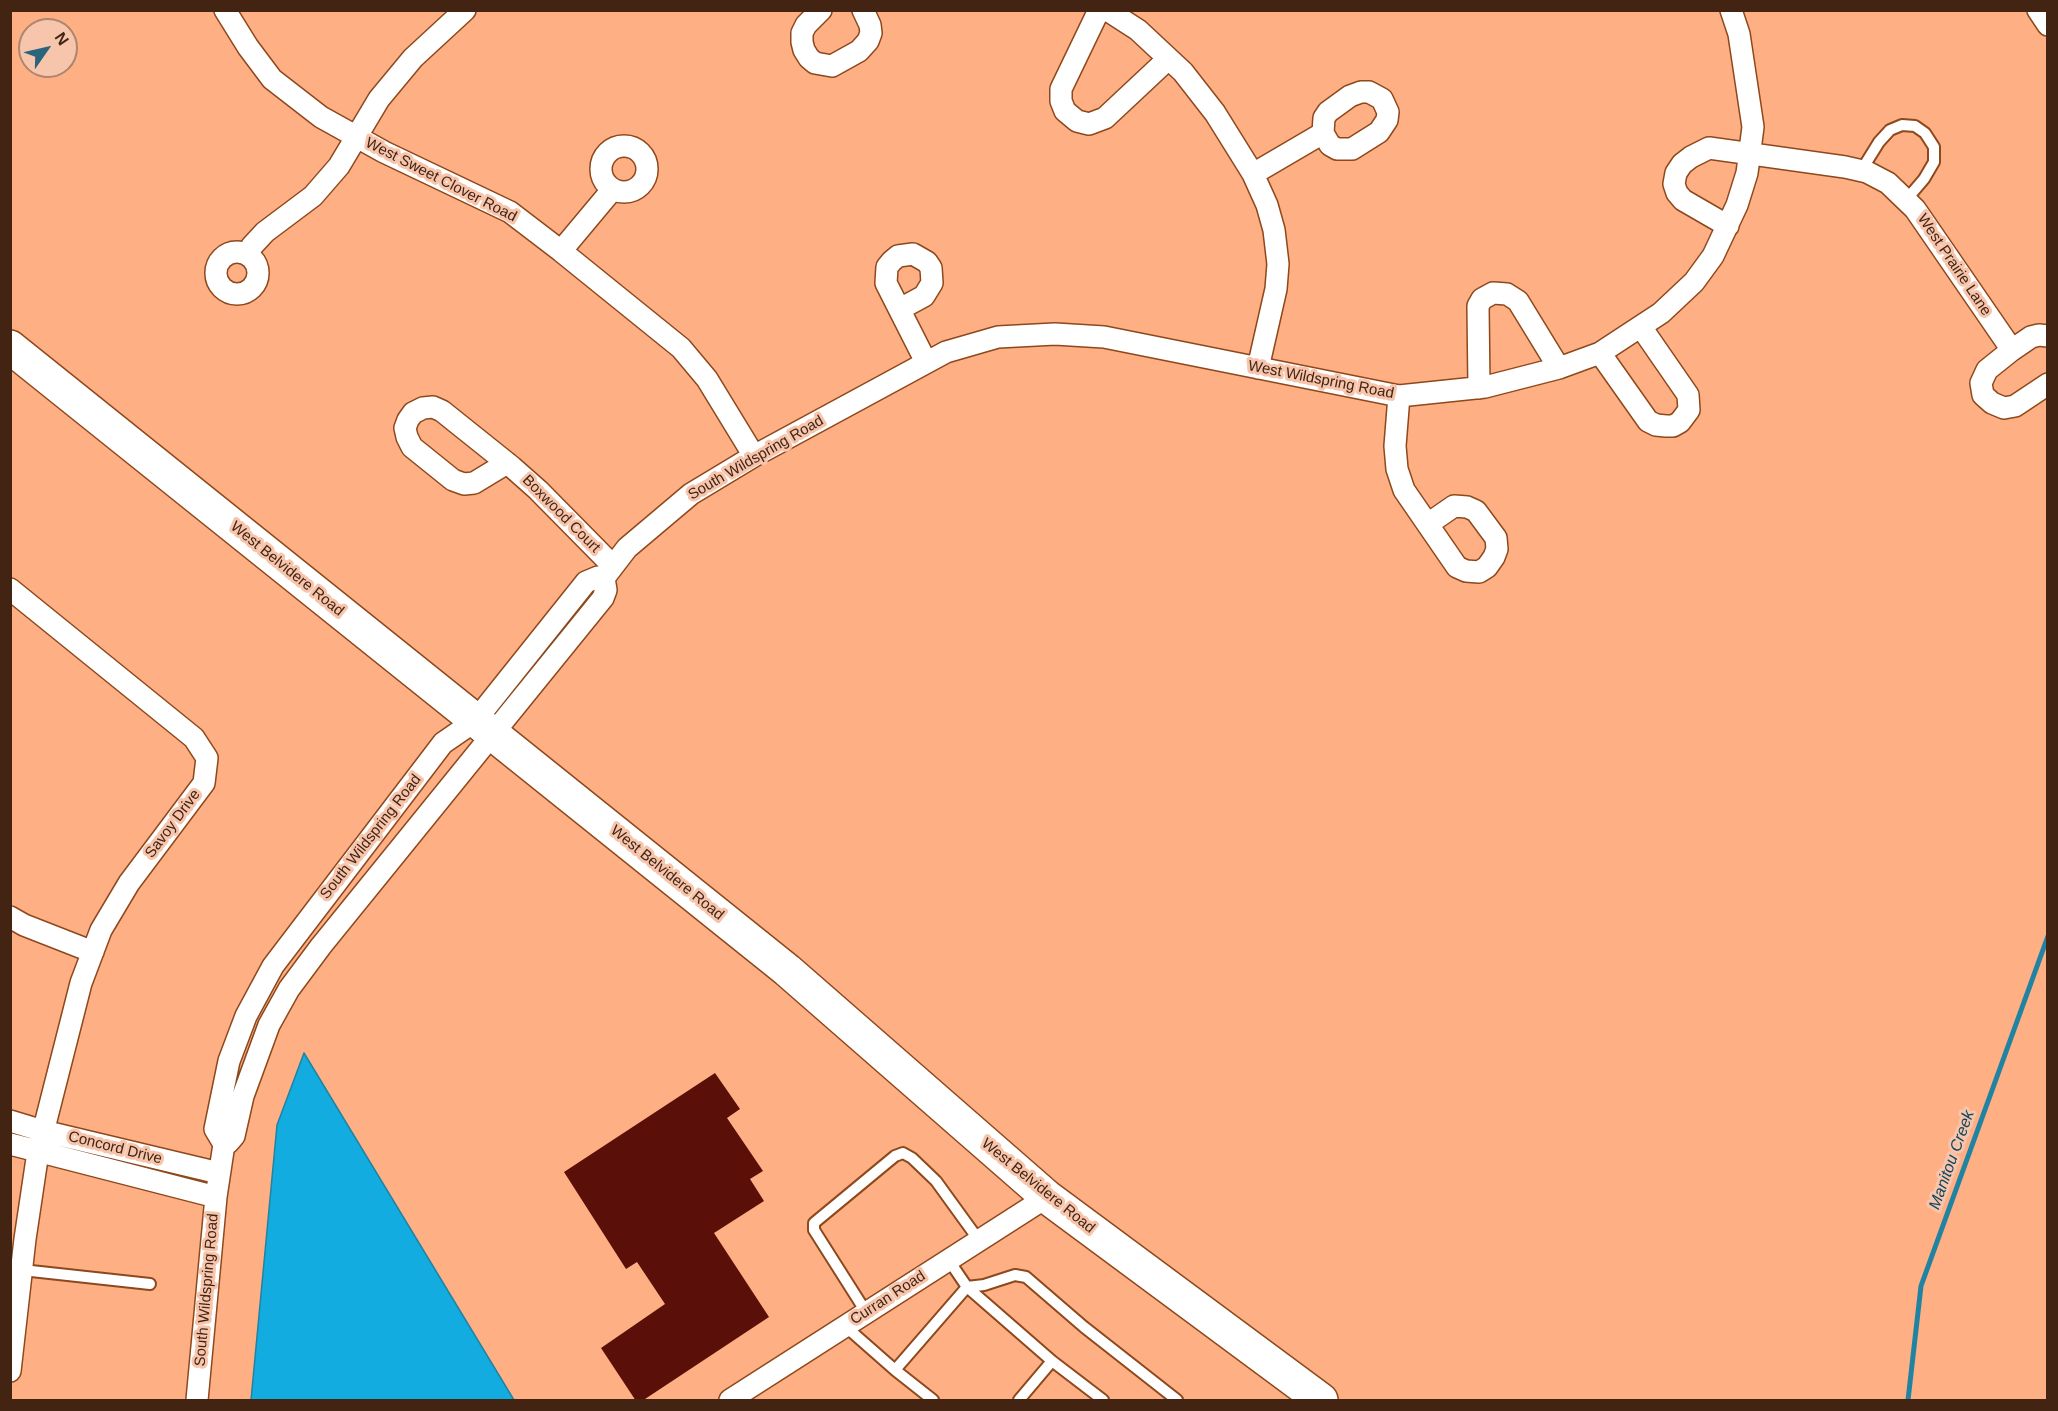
<!DOCTYPE html>
<html>
<head>
<meta charset="utf-8">
<style>
	body { margin:0 }
	#map { position:relative; width:2058px; height:1411px; overflow:hidden; background:#feaf84; font-family:Helvetica,sans-serif }
	canvas { display:block }
	.frame { position:absolute; inset:0; border:12px solid #432413; pointer-events:none }
	.north { position:absolute; left:18px; top:18px; width:60px; height:60px; box-sizing:border-box; background:#f6c5ac; border:2px solid #ae856f; border-radius:50%; rotate:56deg; font-size:16px; font-weight:700; line-height:24px; text-align:center; color:#432413 }
	.north::after { content:''; display:block; margin:auto; width:21px; height:27px; background:#2b647d; clip-path:polygon(50% 0,100% 100%,50% 72%,0 100%) }
</style>
</head>
<body>
<div id="map">
<canvas width="2058" height="1411"></canvas>
<div class="frame"></div>
<div class="north">N</div>
</div>
<script>
const context = document.querySelector('canvas').getContext('2d');
context.lineJoin = 'round';
function fill(path, color) { context.fillStyle = color; context.fill(path, 'evenodd'); }
const toPath = rows => new Path2D(rows.map(r => 'M' + r).join(''));
function trace(path, color, width, dash) { context.strokeStyle = color; context.lineWidth = width; context.lineCap = dash ? 'butt' : 'round'; context.setLineDash(dash || []); context.stroke(path); }
function write(font, color, halo, rows, align = 'center') {
  context.font = font + ' Helvetica,sans-serif'; context.lineWidth = 6; context.setLineDash([]); context.textBaseline = 'middle'; context.strokeStyle = halo; context.fillStyle = color; for (const [text, x, y, turn = 0] of rows) {
    context.save(); context.translate(x, y); context.rotate((+turn || 0) * Math.PI / 180); context.textAlign = isNaN(turn) ? turn : align; if (halo) context.strokeText(text, 0, 0); context.fillText(text, 0, 0); context.restore();
  }
}
const water = toPath([
	[304,1053,514,1400,251,1400,277,1125,304,1053]
]);
fill(water, '#12ace0');
trace(water, '#2183a2', 1.5);
trace(toPath([
	[1908,1400,1921,1286,2048,936]
]), '#2183a2', 5);
fill(toPath([
	[715,1073,740,1109,727,1118,763,1171,750,1179,764,1201,714,1233,769,1317,642,1401,636,1401,601,1348,665,1304,637,1262,626,1269,564,1172]
]), '#5b0f09');
const service = toPath([
	[1861,171,1879,142,1890,130,1902,125,1915,126,1925,133,1934,147,1934,162,1924,179,1906,200],
	[22,1270,150,1284],
	[967,1287,984,1285,1015,1275,1026,1277,1084,1327,1177,1400],
	[967,1287,1052,1361,1103,1400],
	[866,1312,814,1230,814,1223,895,1156,903,1153,912,1158,936,1181,978,1239],
	[845,1326,895,1370],
	[933,1400,895,1370,967,1287,948,1259],
	[1019,1400,1052,1361]
]);
const minor = toPath([
	[225,10,248,47,272,79,321,117,384,152,510,212,561,251,681,348,707,379,754,456],
	[821,10,806,25,802,33,802,42,804,50,809,58,815,63,832,66,859,51,868,41,871,33,870,25,863,10],
	[1099,10,1061,89,1061,101,1065,111,1077,121,1089,124,1105,118,1168,59],
	[1107,10,1138,30,1183,72,1215,113,1253,174,1267,205,1274,230,1278,264,1276,289,1258,368],
	[2038,10,2048,25],
	[1361,92,1369,92,1382,99,1388,112,1387,120,1379,132,1352,149,1337,149,1330,145,1323,133,1324,118,1328,112,1350,96,1361,92],
	'601 169a23 23 0 1 1 46 0a23 23 0 1 1-46 0Z',
	[1253,174,1323,133],
	[1728,226,1683,200,1677,193,1674,184,1676,173,1682,164,1691,157,1709,148,1845,167,1867,172,1888,183,1915,209,2012,350],
	[561,251,612,190],
	'216 273a21 21 0 1 1 42 0a21 21 0 1 1-42 0Z',
	[248,255,252,246,265,232,313,196,339,166,379,99,413,58,465,10],
	[900,309,924,296,932,283,931,268,927,262,913,254,898,256,892,261,887,267,886,283,926,362],
	[2048,336,2039,335,2031,337,2012,350,1987,370,1981,383,1983,395,1992,403,2004,408,2015,406,2048,384],
	[1600,353,1648,421,1656,425,1666,426,1673,426,1680,422,1689,410,1688,395,1641,327],
	[1479,388,1478,306,1482,299,1493,293,1507,294,1518,301,1559,368],
	[1399,396,1395,446,1397,469,1404,490,1457,567,1466,571,1479,572,1487,567,1494,557,1497,549,1496,538,1476,511,1467,507,1454,506,1428,524],
	[507,463,474,483,464,484,453,480,412,447,407,437,405,428,408,420,413,413,423,408,433,407,442,411,512,467,538,490,613,566],
	[604,578,627,548,691,494,754,456,946,352,998,337,1055,334,1104,337,1399,396,1485,387,1559,368,1600,353,1661,313,1694,282,1713,256,1737,205,1747,173,1753,127,1739,34,1731,10],
	[10,589,194,738,207,758,204,783,129,883,101,930,81,983,38,1152,25,1239,10,1371],
	[10,917,24,925,93,952],
	[10,1121,43,1131,219,1173],
	[10,1144,216,1197],
	[224,1144,215,1129,229,1061,246,1016,273,966,443,743,475,721,586,582,598,577,604,578],
	[197,1400,216,1197,224,1144,228,1143,234,1136,243,1096,269,1025,289,989,321,946,603,598,606,590,604,578],
	[730,1400,1047,1197]
]);
const primary = toPath([
	[10,347,787,970,1047,1197,1321,1400]
]);
trace(service, '#8d481c', 14);
trace(minor, '#8d481c', 24);
trace(primary, '#8d481c', 36);
trace(service, '#fff', 10);
trace(minor, '#fff', 21);
trace(primary, '#fff', 33);
write('15px', '#432413', '#f6c5ac', [
	["West Sweet Clover Road",441,180,27],
	["West Prairie Lane",1954,265,56],
	["West Wildspring Road",1321,380,11],
	["South Wildspring Road",756,458,-30],
	["Boxwood Court",561,514,45],
	["West Belvidere Road",287,569,39],
	["Savoy Drive",173,824,-53],
	["South Wildspring Road",371,837,-52],
	["West Belvidere Road",667,873,39],
	["Concord Drive",115,1148,14],
	["West Belvidere Road",1038,1186,39],
	["South Wildspring Road",207,1290,-85],
	["Curran Road",888,1298,-33]
]);
write('italic 16px', '#10475d', '#f6c5ac', [
	["Manitou Creek",1952,1160,-70]
]);
</script>
</body>
</html>
